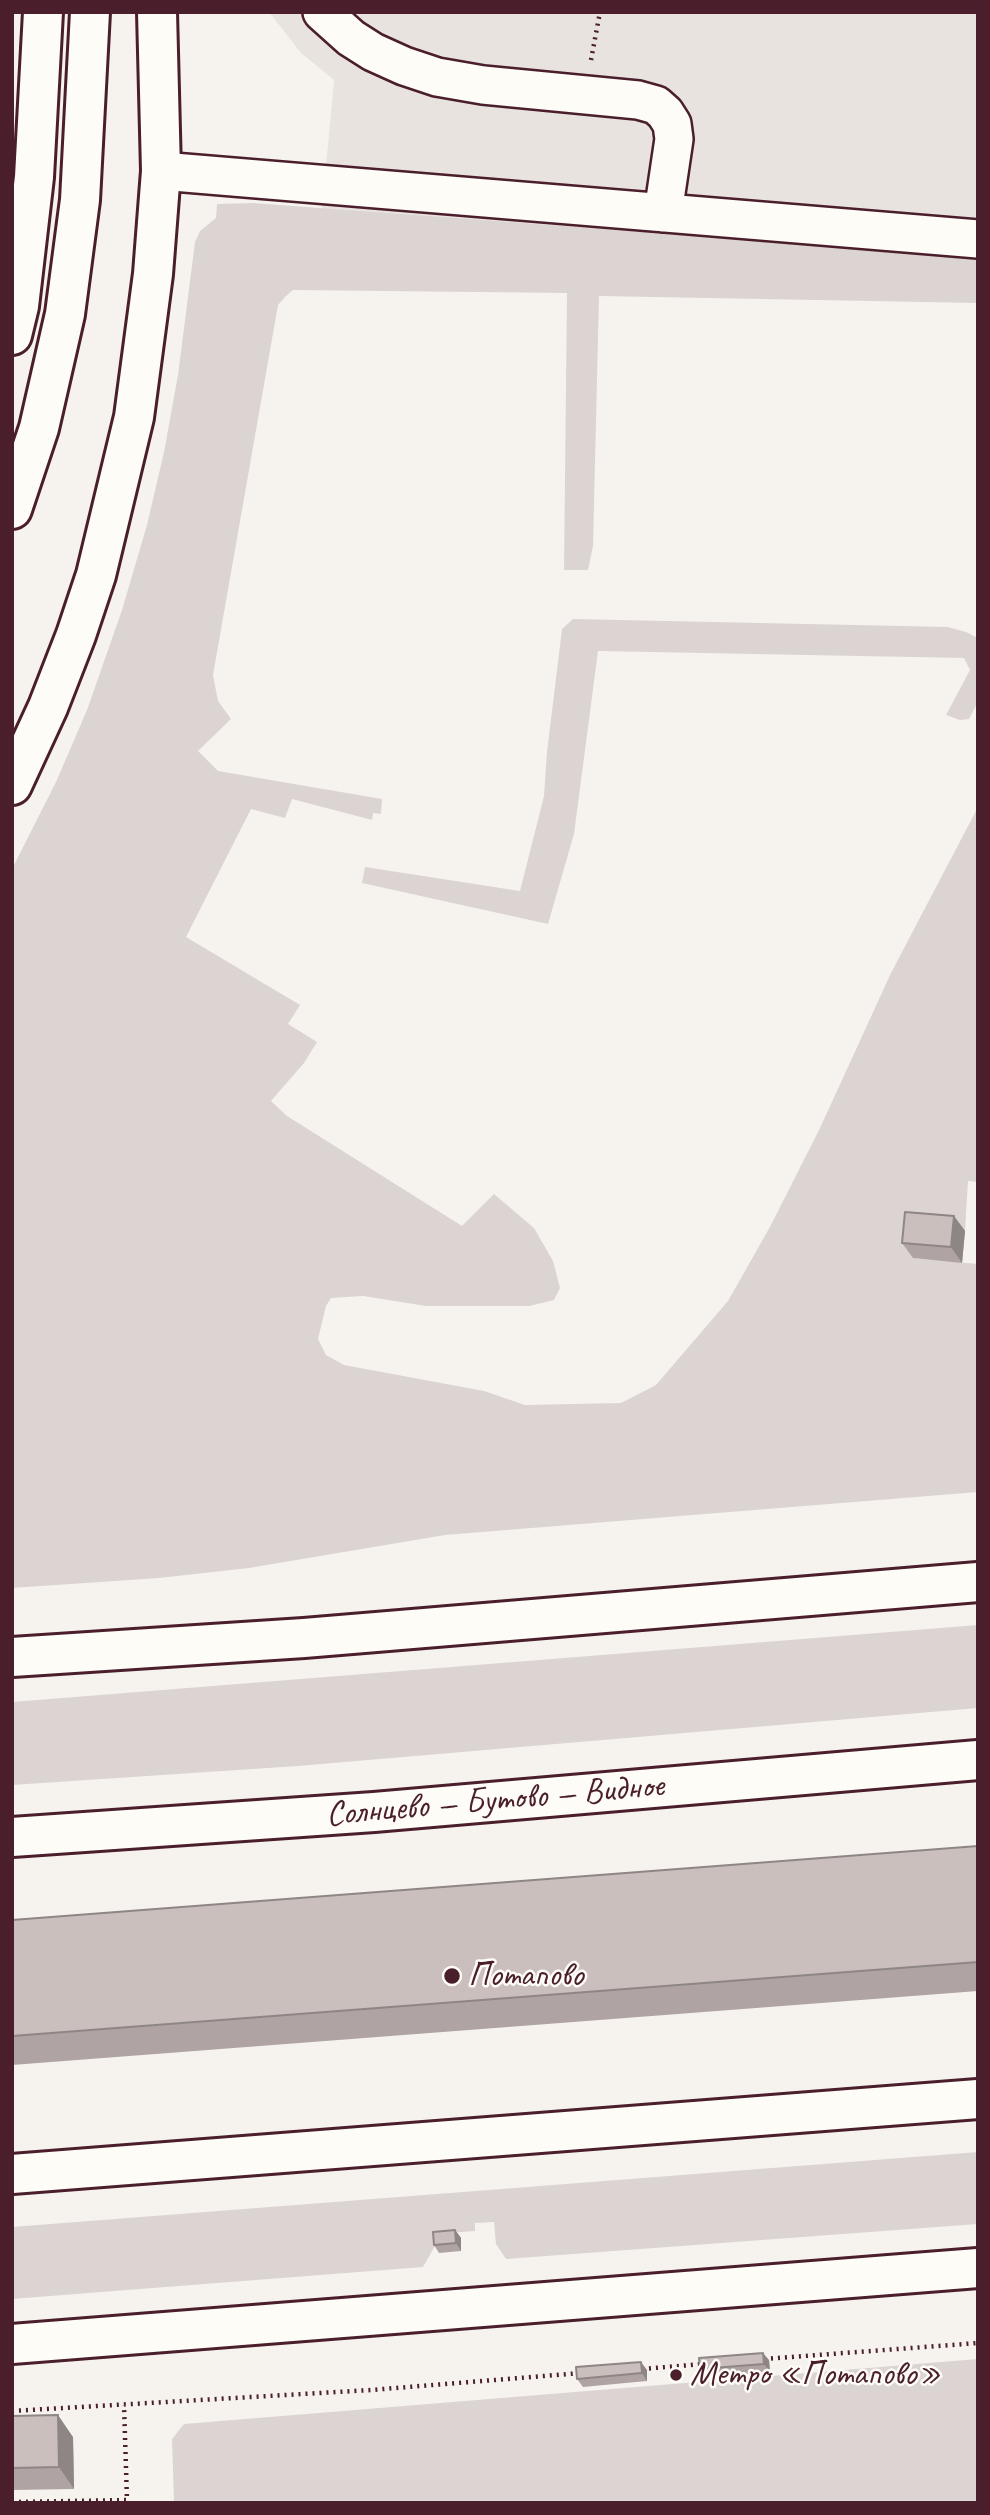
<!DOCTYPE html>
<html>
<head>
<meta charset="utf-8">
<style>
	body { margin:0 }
	#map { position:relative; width:990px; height:2515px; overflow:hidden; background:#f6f3ef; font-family:Caveat,sans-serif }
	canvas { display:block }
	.frame { position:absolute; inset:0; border:14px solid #4a1f2b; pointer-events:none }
</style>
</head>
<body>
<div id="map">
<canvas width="990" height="2515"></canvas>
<div class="frame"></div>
</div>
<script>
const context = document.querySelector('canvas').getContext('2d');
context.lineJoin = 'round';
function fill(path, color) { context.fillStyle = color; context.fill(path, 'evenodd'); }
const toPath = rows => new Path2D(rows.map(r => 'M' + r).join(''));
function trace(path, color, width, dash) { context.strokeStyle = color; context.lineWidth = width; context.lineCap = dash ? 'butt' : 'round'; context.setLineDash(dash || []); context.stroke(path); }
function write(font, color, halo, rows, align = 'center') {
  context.font = font + ' Caveat,sans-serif'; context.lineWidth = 5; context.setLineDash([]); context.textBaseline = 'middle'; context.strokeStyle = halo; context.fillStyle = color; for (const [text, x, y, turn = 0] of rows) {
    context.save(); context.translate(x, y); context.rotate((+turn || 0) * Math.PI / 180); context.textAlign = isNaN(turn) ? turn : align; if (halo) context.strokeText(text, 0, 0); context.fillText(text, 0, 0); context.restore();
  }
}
fill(toPath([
	[269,12,978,12,978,274,321,220,334,80,301,53]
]), '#e9e3e0');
fill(toPath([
	[253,203,978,257,978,303,599,296,593,546,588,570,564,570,567,293,293,290,286,296,278,305,213,675,218,701,231,719,198,751,218,771,382,799,381,814,373,813,372,820,292,799,285,818,251,809,186,937,300,1005,288,1024,317,1042,304,1063,271,1101,287,1116,462,1226,494,1194,534,1228,553,1261,560,1288,554,1300,529,1306,426,1306,363,1296,331,1298,326,1306,318,1339,326,1355,344,1365,484,1391,525,1405,621,1403,656,1385,728,1301,771,1225,820,1128,891,973,978,807,978,1182,968,1181,965,1231,916,1228,913,1258,978,1264,978,1492,445,1535,249,1568,159,1578,12,1588,12,869,56,782,87,710,122,610,147,525,164,452,178,375,195,242,200,231,216,218,217,204],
	[573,619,948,627,966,632,978,638,978,702,969,719,960,720,946,715,970,670,964,658,598,651,574,834,548,924,362,883,365,867,520,891,544,796,547,752,562,629],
	[978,1625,978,1708,298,1766,12,1785,12,1702],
	[978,2152,978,2224,506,2259,496,2244,494,2222,475,2223,475,2231,436,2234,436,2244,423,2267,12,2299,12,2227],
	[978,2359,978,2502,174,2503,172,2439,184,2424]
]), '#dcd4d2');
const minor = toPath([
	[322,12,351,38,373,52,404,66,437,77,483,85,638,100,656,105,665,113,672,124,674,139,663,213],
	[161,171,978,239]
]);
const major = toPath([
	[12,335,19,306,34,177,43,12],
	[12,509,39,428,65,314,80,200,90,12],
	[12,785,48,707,76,635,96,575,134,417,153,274,161,171,157,12],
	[12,1657,304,1638,978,1582],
	[12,1837,374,1812,978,1760],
	[12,2174,978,2099],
	[12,2344,978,2268]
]);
trace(minor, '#4a1f2b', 42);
trace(major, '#4a1f2b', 44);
trace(toPath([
	[591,60,600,12],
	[764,2359,978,2343],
	[642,2369,703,2364],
	[12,2411,371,2390,581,2373],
	[12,2502,127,2500,124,2405]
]), '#4a1f2b', 4.5, [2, 5]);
trace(minor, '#fdfcf7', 37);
trace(major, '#fdfcf7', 38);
fill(toPath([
	[954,1216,965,1231,962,1263,913,1258,902,1243],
	[978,1846,978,1991,12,2065,12,1920],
	[455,2230,461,2238,461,2251,439,2253,434,2245],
	[769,2360,770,2372,705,2377,700,2369],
	[647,2370,647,2381,583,2387,577,2379],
	[12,2416,73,2437,74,2489,12,2490]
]), '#afa4a3');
fill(toPath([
	[954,1216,965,1231,962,1263,951,1247],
	[455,2230,461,2238,461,2251,456,2243],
	[763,2353,769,2360,770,2372,764,2364],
	[641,2362,647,2370,647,2381,642,2373],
	[58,2415,73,2437,74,2489,59,2467]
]), '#8e8685');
const building = toPath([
	[905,1212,954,1216,951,1247,902,1243,905,1212],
	[978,1846,978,1962,12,2036,12,1920,978,1846],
	[455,2230,456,2243,434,2245,433,2232,455,2230],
	[763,2353,764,2364,700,2369,699,2358,763,2353],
	[641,2362,642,2373,577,2379,576,2367,641,2362],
	[58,2415,59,2467,12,2468,12,2416,58,2415]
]);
fill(building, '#cbbfbe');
trace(building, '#8e8685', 2);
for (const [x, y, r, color] of [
	[452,1976,9,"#4a1f2b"],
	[676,2375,7,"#4a1f2b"]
]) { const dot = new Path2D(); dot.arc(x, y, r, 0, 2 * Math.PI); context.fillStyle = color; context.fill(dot); trace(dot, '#fdfcf7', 2.5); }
write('35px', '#4a1f2b', '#fdfcf7', [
	["Солнцево — Бутово — Видное",495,1801,-5]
]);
write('35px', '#4a1f2b', '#fdfcf7', [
	["Потапово",468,1976],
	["Метро «Потапово»",690,2375]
], 'left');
</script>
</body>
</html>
